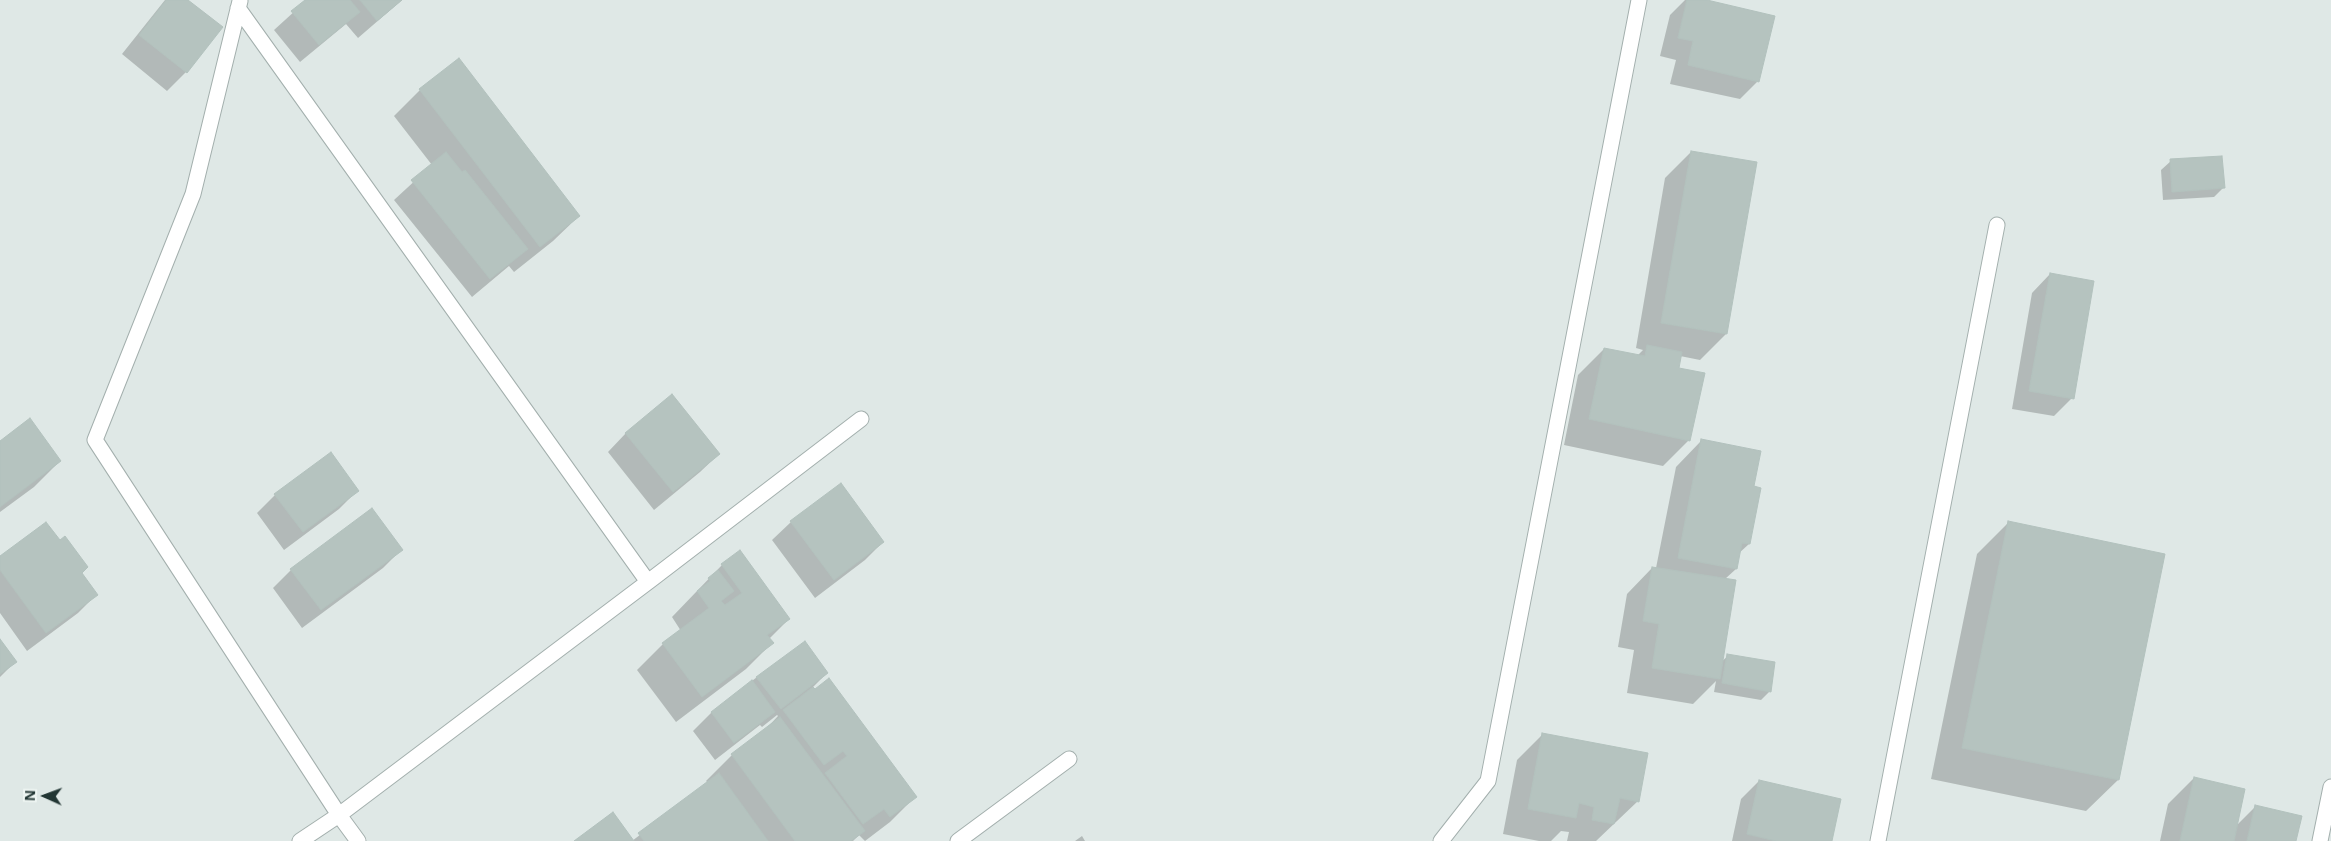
<!DOCTYPE html>
<html>
<head>
<meta charset="utf-8">
<style>
	body { margin:0 }
	#map { position:relative; width:2331px; height:841px; overflow:hidden; background:#dfe8e6; font-family:"Noto Sans",sans-serif }
	canvas { display:block }
	.north { position:absolute; left:20px; top:771px; width:50px; height:50px; -webkit-text-stroke:4px #eff6f3; paint-order:stroke; rotate:272deg; font-size:14px; font-weight:700; line-height:20px; text-align:center; color:#223634 }
	.north::after { content:''; display:block; margin:auto; width:18px; height:22px; background:#223634; clip-path:polygon(50% 0,100% 100%,50% 72%,0 100%) }
</style>
</head>
<body>
<div id="map">
<canvas width="2331" height="841"></canvas>
<div class="north">N</div>
</div>
<script>
const context = document.querySelector('canvas').getContext('2d');
context.lineJoin = 'round';
function fill(path, color) { context.fillStyle = color; context.fill(path, 'evenodd'); }
const toPath = rows => new Path2D(rows.map(r => 'M' + r).join(''));
function trace(path, color, width, dash) { context.strokeStyle = color; context.lineWidth = width; context.lineCap = dash ? 'butt' : 'round'; context.setLineDash(dash || []); context.stroke(path); }
fill(toPath([
	[165,0,186,0,221,28,186,72,167,91,122,54],
	[307,0,402,0,358,38,346,24,300,62,274,30],
	[1685,0,1701,0,1758,81,1740,99,1670,84,1676,60,1660,56,1670,15],
	[420,90,579,216,553,241,514,272,509,266,472,297,394,200,432,165,394,116],
	[1691,152,1726,334,1700,360,1680,356,1678,369,1689,440,1663,466,1564,445,1578,375,1604,349,1637,356,1643,350,1636,348,1665,178],
	[2171,161,2223,188,2214,197,2163,200,2161,170],
	[2050,274,2072,398,2054,416,2012,409,2032,293],
	[626,433,719,454,700,472,654,510,608,452],
	[1701,441,1753,487,1749,544,1738,554,1736,569,1725,579,1721,662,1728,656,1770,691,1761,700,1714,692,1716,681,1693,704,1627,693,1634,650,1618,647,1627,594,1652,568,1656,568,1676,467],
	[0,442,60,461,34,487,0,512],
	[357,491,339,509,284,550,257,513,275,495],
	[791,522,883,542,865,560,815,598,772,540],
	[2008,523,2118,780,2086,811,1931,779,1977,554],
	[401,550,383,568,302,628,273,588,291,570],
	[0,557,80,573,96,595,78,613,27,651,0,613],
	[722,565,789,619,769,639,772,643,746,669,676,722,637,670,663,644,681,631,672,617],
	[0,641,15,662,0,677],
	[827,673,812,688,916,796,890,822,865,841,859,835,853,841,576,841,632,841,708,783,706,781,732,755,764,731,778,716,777,715,762,727,760,725,715,760,693,731,711,713,757,677],
	[1543,734,1638,801,1596,841,1567,841,1569,832,1561,831,1551,841,1539,841,1503,834,1517,760],
	[2194,778,2236,826,2256,806,2295,841,2160,841,2168,804],
	[1759,781,1830,841,1732,841,1741,799],
	[1082,836,1085,841,1075,841]
]), '#0003');
const building = toPath([
	[166,0,188,0,223,27,187,73,139,35,166,0],
	[305,0,350,0,360,12,319,45,291,11,305,0],
	[360,0,402,0,377,21,360,0],
	[1687,0,1707,0,1775,16,1759,82,1688,65,1693,41,1678,38,1687,0],
	[459,58,580,216,540,247,419,89,459,58],
	[1691,151,1757,162,1727,334,1661,323,1691,151],
	[446,152,462,172,465,170,528,249,490,279,411,180,446,152],
	[2222,156,2225,188,2172,192,2170,159,2222,156],
	[2050,273,2094,281,2074,399,2029,391,2050,273],
	[1647,345,1682,352,1679,368,1705,373,1690,441,1589,419,1604,348,1645,356,1647,345],
	[672,394,720,454,673,492,625,433,672,394],
	[30,418,61,461,0,507,0,441,30,418],
	[1701,439,1761,451,1754,486,1761,488,1750,544,1742,543,1737,569,1678,558,1701,439],
	[331,452,359,491,303,532,274,494,331,452],
	[841,483,884,542,834,580,790,521,841,483],
	[372,508,403,550,321,610,290,569,372,508],
	[2008,521,2165,554,2119,780,1962,748,2008,521],
	[46,522,60,540,65,536,88,567,82,573,98,595,46,633,0,570,0,556,46,522],
	[740,550,790,619,767,635,774,643,702,697,662,643,709,608,697,591,710,581,708,578,718,570,734,591,721,601,725,605,742,593,721,564,740,550],
	[1652,567,1736,580,1720,679,1652,668,1659,624,1643,621,1652,567],
	[0,639,17,662,0,674,0,639],
	[805,641,828,673,781,709,756,677,805,641],
	[1727,654,1775,662,1771,692,1722,683,1727,654],
	[829,678,917,797,890,817,884,809,863,824,825,773,847,756,843,751,824,765,783,710,813,687,815,689,829,678],
	[752,680,775,712,734,743,711,712,752,680],
	[780,717,865,831,851,841,795,841,731,754,780,717],
	[1542,733,1648,753,1639,802,1620,798,1614,824,1592,820,1594,807,1579,803,1576,818,1528,809,1542,733],
	[719,773,768,841,644,841,638,833,719,773],
	[2194,777,2245,789,2234,841,2180,841,2194,777],
	[1759,780,1841,799,1832,841,1776,841,1747,834,1759,780],
	[2255,805,2302,816,2296,841,2247,841,2255,805],
	[613,812,634,841,574,841,613,812]
]);
fill(building, '#b5c3bf');
trace(building, '#b2c1bd', 1);
const minor = toPath([
	[240,1,193,194,95,440,339,815,300,841],
	[238,8,648,582,339,815,358,841],
	[648,582,861,419],
	[958,841,1069,759],
	[1441,841,1488,781,1639,0],
	[1878,841,1997,225],
	[2320,841,2331,787]
]);
trace(minor, '#a3afad', 17);
trace(minor, '#fff', 15);
</script>
</body>
</html>
